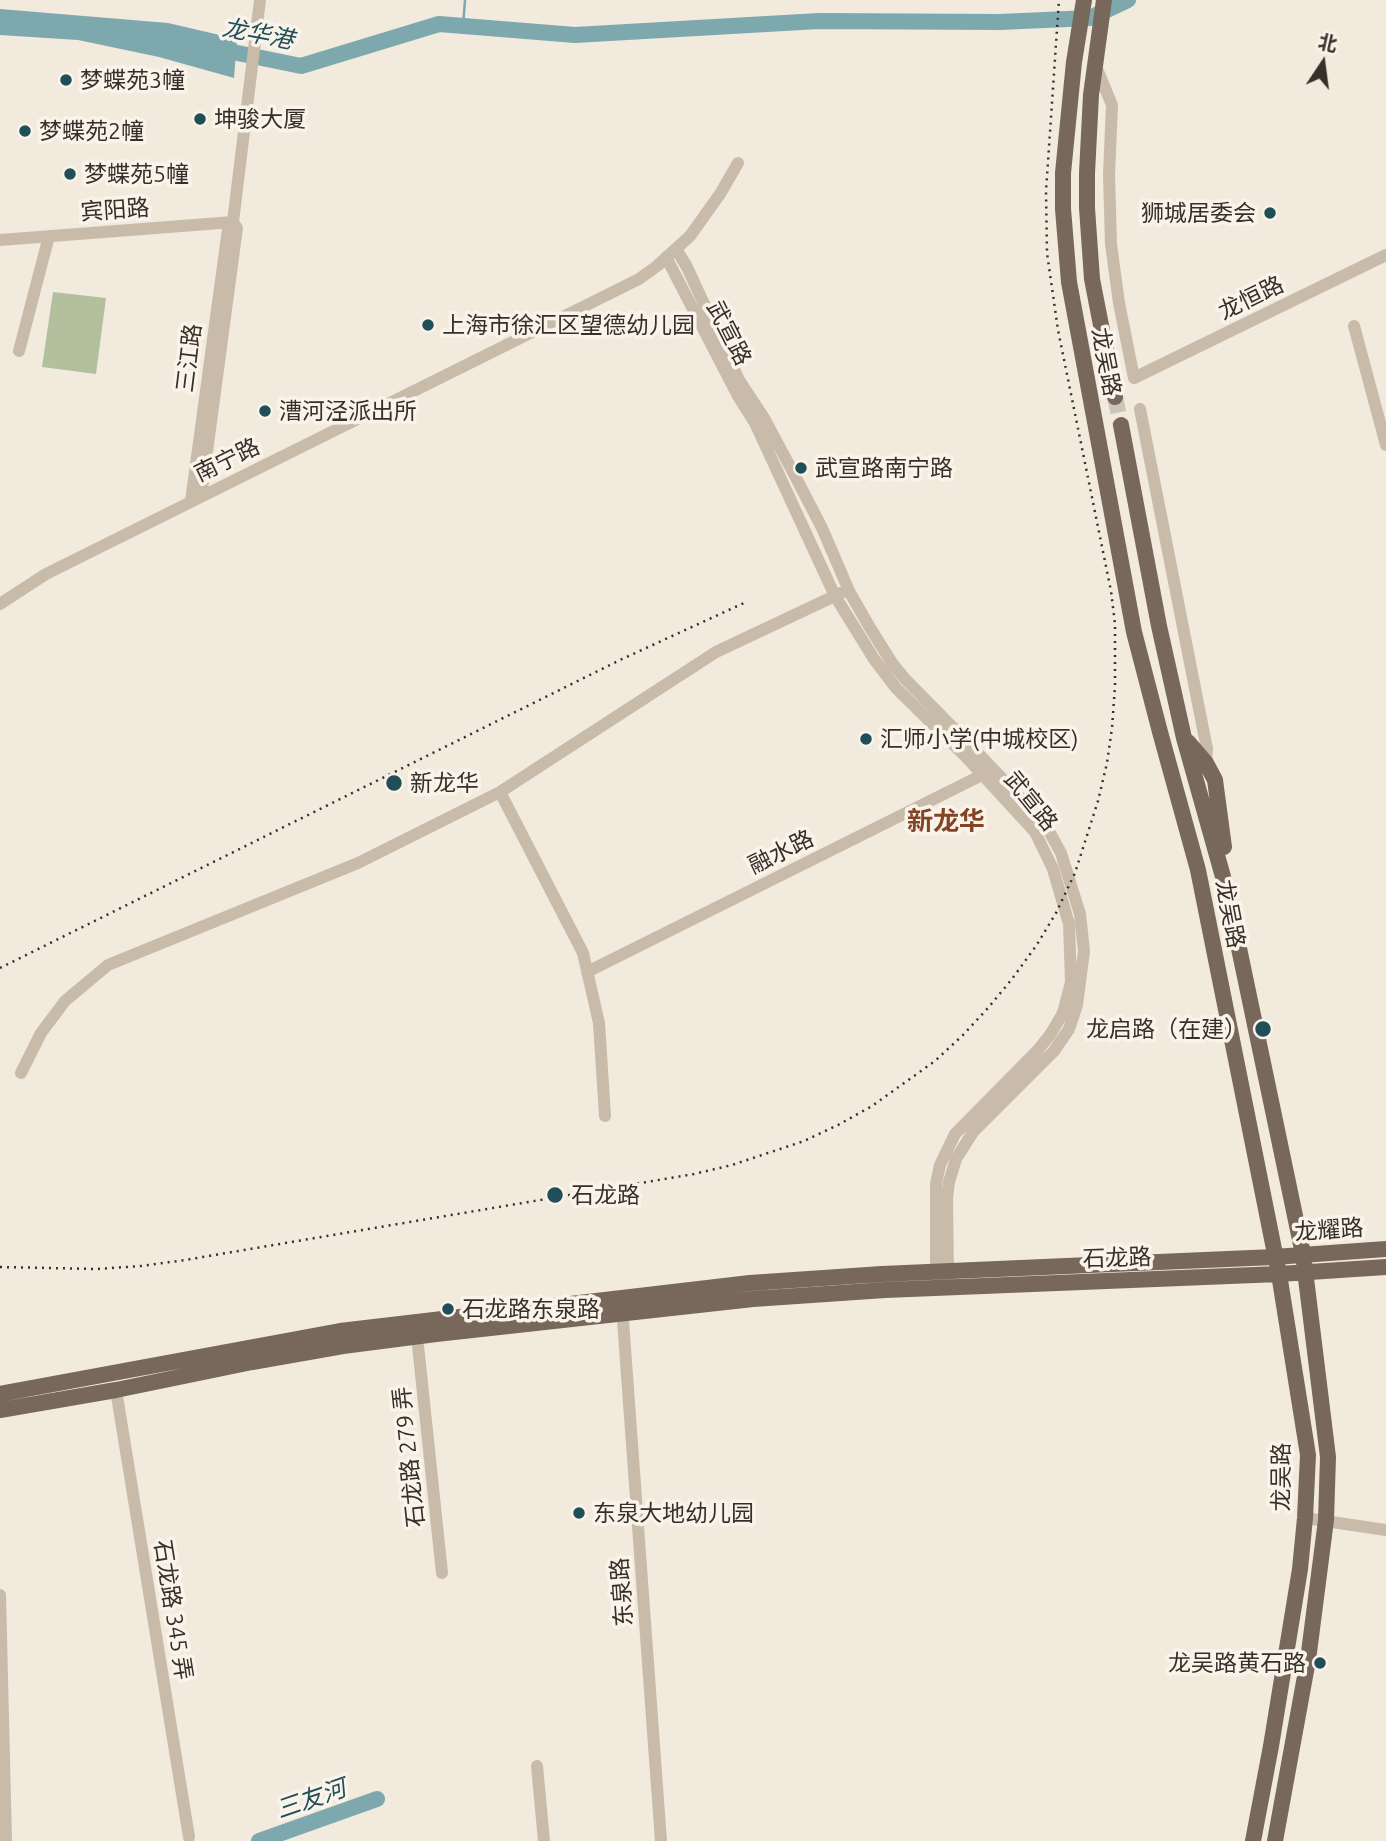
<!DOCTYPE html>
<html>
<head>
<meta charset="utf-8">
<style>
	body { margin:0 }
	#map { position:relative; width:1386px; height:1841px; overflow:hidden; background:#f1eadd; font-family:Ubuntu,"Noto Sans SC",sans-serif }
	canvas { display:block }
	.north { position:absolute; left:1288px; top:28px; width:70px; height:70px; -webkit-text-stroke:5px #f9f3ea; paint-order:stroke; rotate:13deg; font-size:19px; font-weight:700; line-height:28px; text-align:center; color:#372f29 }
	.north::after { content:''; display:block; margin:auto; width:24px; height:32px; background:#372f29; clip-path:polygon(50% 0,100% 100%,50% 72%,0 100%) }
</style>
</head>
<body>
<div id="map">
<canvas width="1386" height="1841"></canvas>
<div class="north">北</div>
</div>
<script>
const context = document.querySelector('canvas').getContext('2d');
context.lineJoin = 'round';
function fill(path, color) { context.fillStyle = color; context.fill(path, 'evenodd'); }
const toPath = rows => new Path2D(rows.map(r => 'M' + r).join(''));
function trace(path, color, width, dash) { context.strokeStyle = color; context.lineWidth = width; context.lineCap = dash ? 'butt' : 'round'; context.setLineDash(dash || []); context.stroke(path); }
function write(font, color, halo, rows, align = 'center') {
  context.font = font + ' Ubuntu,"Noto Sans SC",sans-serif'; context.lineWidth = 7; context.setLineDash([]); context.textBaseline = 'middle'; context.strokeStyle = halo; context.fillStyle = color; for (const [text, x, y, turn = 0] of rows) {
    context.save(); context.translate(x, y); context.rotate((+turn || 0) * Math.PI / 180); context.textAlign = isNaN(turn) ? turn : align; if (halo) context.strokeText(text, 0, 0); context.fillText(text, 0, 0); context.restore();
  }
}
fill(toPath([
	[53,292,106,298,96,374,42,367]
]), '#b2c09e');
fill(toPath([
	[0,9,168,23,237,39,234,78,159,57,78,40,0,35]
]), '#7da8ae');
trace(toPath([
	[463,26,465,0]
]), '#7da8ae', 2.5);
trace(toPath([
	[218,49,301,66,439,24,575,35,819,21,1000,22,1090,18,1128,0],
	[259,1841,377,1799]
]), '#7da8ae', 16);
trace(toPath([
	[1115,397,1121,425]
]), '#ccc5b9', 16, [16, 8]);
trace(toPath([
	[1095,64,1112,105,1109,175,1111,244,1119,303,1134,378,1386,255],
	[0,240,233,222],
	[676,249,687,267,739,380,764,418,793,472,822,528,850,593,869,626,892,663,906,680,973,748,1032,810,1049,831,1061,853,1080,914,1084,951,1077,1005,1069,1029,1054,1051,973,1132,956,1159,949,1182,947,1198,948,1278],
	[666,257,738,396,755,423,835,596,874,659,896,688,967,758,1035,832,1053,869,1069,924,1071,982,1063,1013,1050,1035,1037,1051,955,1134,940,1165,936,1184,936,1279],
	[1354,326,1386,445],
	[19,351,49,236],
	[1140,409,1207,749,1206,763],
	[201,496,237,228,233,222,260,0],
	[191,501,228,229,233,222],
	[0,604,46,574,639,279,657,266,690,236,720,194,738,163],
	[500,792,583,953,599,1023,605,1116],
	[587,972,988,772],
	[21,1073,41,1033,65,1001,108,965,358,863,500,792,716,652,841,593],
	[622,1307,661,1841],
	[417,1336,442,1573],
	[116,1390,189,1837],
	[1305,1518,1386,1530],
	[0,1595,6,1841],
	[537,1766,544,1841]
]), '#c9bbaa', 12);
trace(toPath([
	[1084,0,1074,62,1063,173,1063,209,1069,282,1134,632,1160,732,1198,870,1279,1274,1308,1455,1305,1518,1300,1569,1271,1746,1253,1841],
	[1104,0,1091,95,1087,173,1087,208,1092,279,1115,397],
	[1121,425,1159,626,1184,738,1227,891,1303,1254,1328,1457,1326,1520,1308,1660,1275,1841],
	[1188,742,1206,763,1215,780,1224,847],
	[0,1394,340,1331,750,1283,882,1274,1274,1257,1386,1249],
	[0,1410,116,1390,252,1362,343,1346,436,1334,753,1299,885,1290,1279,1274,1386,1267]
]), '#78675b', 16);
trace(toPath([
	[0,968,620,660,744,603],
	[0,1267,97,1269,141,1266,185,1260,694,1174,732,1165,804,1141,838,1125,872,1106,935,1061,963,1035,988,1008,1012,979,1036,946,1056,913,1075,873,1098,801,1107,763,1112,728,1115,686,1115,624,1111,591,1058,330,1047,253,1046,191,1059,0]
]), '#372f29', 2.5, [2, 5]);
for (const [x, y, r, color] of [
	[66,80,7,"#204f57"],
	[200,119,7,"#204f57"],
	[25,131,7,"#204f57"],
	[70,174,7,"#204f57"],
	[1270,213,7,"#204f57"],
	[428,325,7,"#204f57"],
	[265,411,7,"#204f57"],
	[801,468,7,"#204f57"],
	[866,739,7,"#204f57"],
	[394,783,9,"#204f57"],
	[1263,1029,9,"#204f57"],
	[555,1195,9,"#204f57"],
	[448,1309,7,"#204f57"],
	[579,1513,7,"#204f57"],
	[1320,1663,7,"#204f57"]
]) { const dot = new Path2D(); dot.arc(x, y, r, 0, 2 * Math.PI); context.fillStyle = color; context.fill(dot); trace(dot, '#f9f3ea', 2.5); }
write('23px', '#372f29', '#f9f3ea', [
	["梦蝶苑3幢",80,80],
	["坤骏大厦",214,119],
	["梦蝶苑2幢",39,131],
	["梦蝶苑5幢",84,174],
	["狮城居委会",1256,213,"right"],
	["上海市徐汇区望德幼儿园",442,325],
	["漕河泾派出所",279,411],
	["武宣路南宁路",815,468],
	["汇师小学(中城校区)",880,739],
	["新龙华",410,783],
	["龙启路（在建）",1247,1029,"right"],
	["石龙路",571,1195],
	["石龙路东泉路",462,1309],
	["东泉大地幼儿园",593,1513],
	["龙吴路黄石路",1306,1663,"right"]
], 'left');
write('23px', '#372f29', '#f9f3ea', [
	["宾阳路",115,210,-4],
	["龙恒路",1251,298,-26],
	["武宣路",729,333,63],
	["三江路",189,358,-83],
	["龙吴路",1106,362,79],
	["南宁路",227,460,-26],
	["武宣路",1031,801,51],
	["融水路",781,852,-26],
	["龙吴路",1230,914,79],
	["龙耀路",1329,1230,-4],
	["石龙路",1117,1258,-2],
	["石龙路 279 弄",409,1457,-96],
	["龙吴路",1281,1477,-90],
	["东泉路",622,1592,-94],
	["石龙路 345 弄",173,1610,81]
]);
write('italic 24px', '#204f57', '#f9f3ea', [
	["龙华港",258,34,11],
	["三友河",311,1799,-19]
]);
write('bold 26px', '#834325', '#f9f3ea', [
	["新龙华",946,821]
]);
</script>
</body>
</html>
